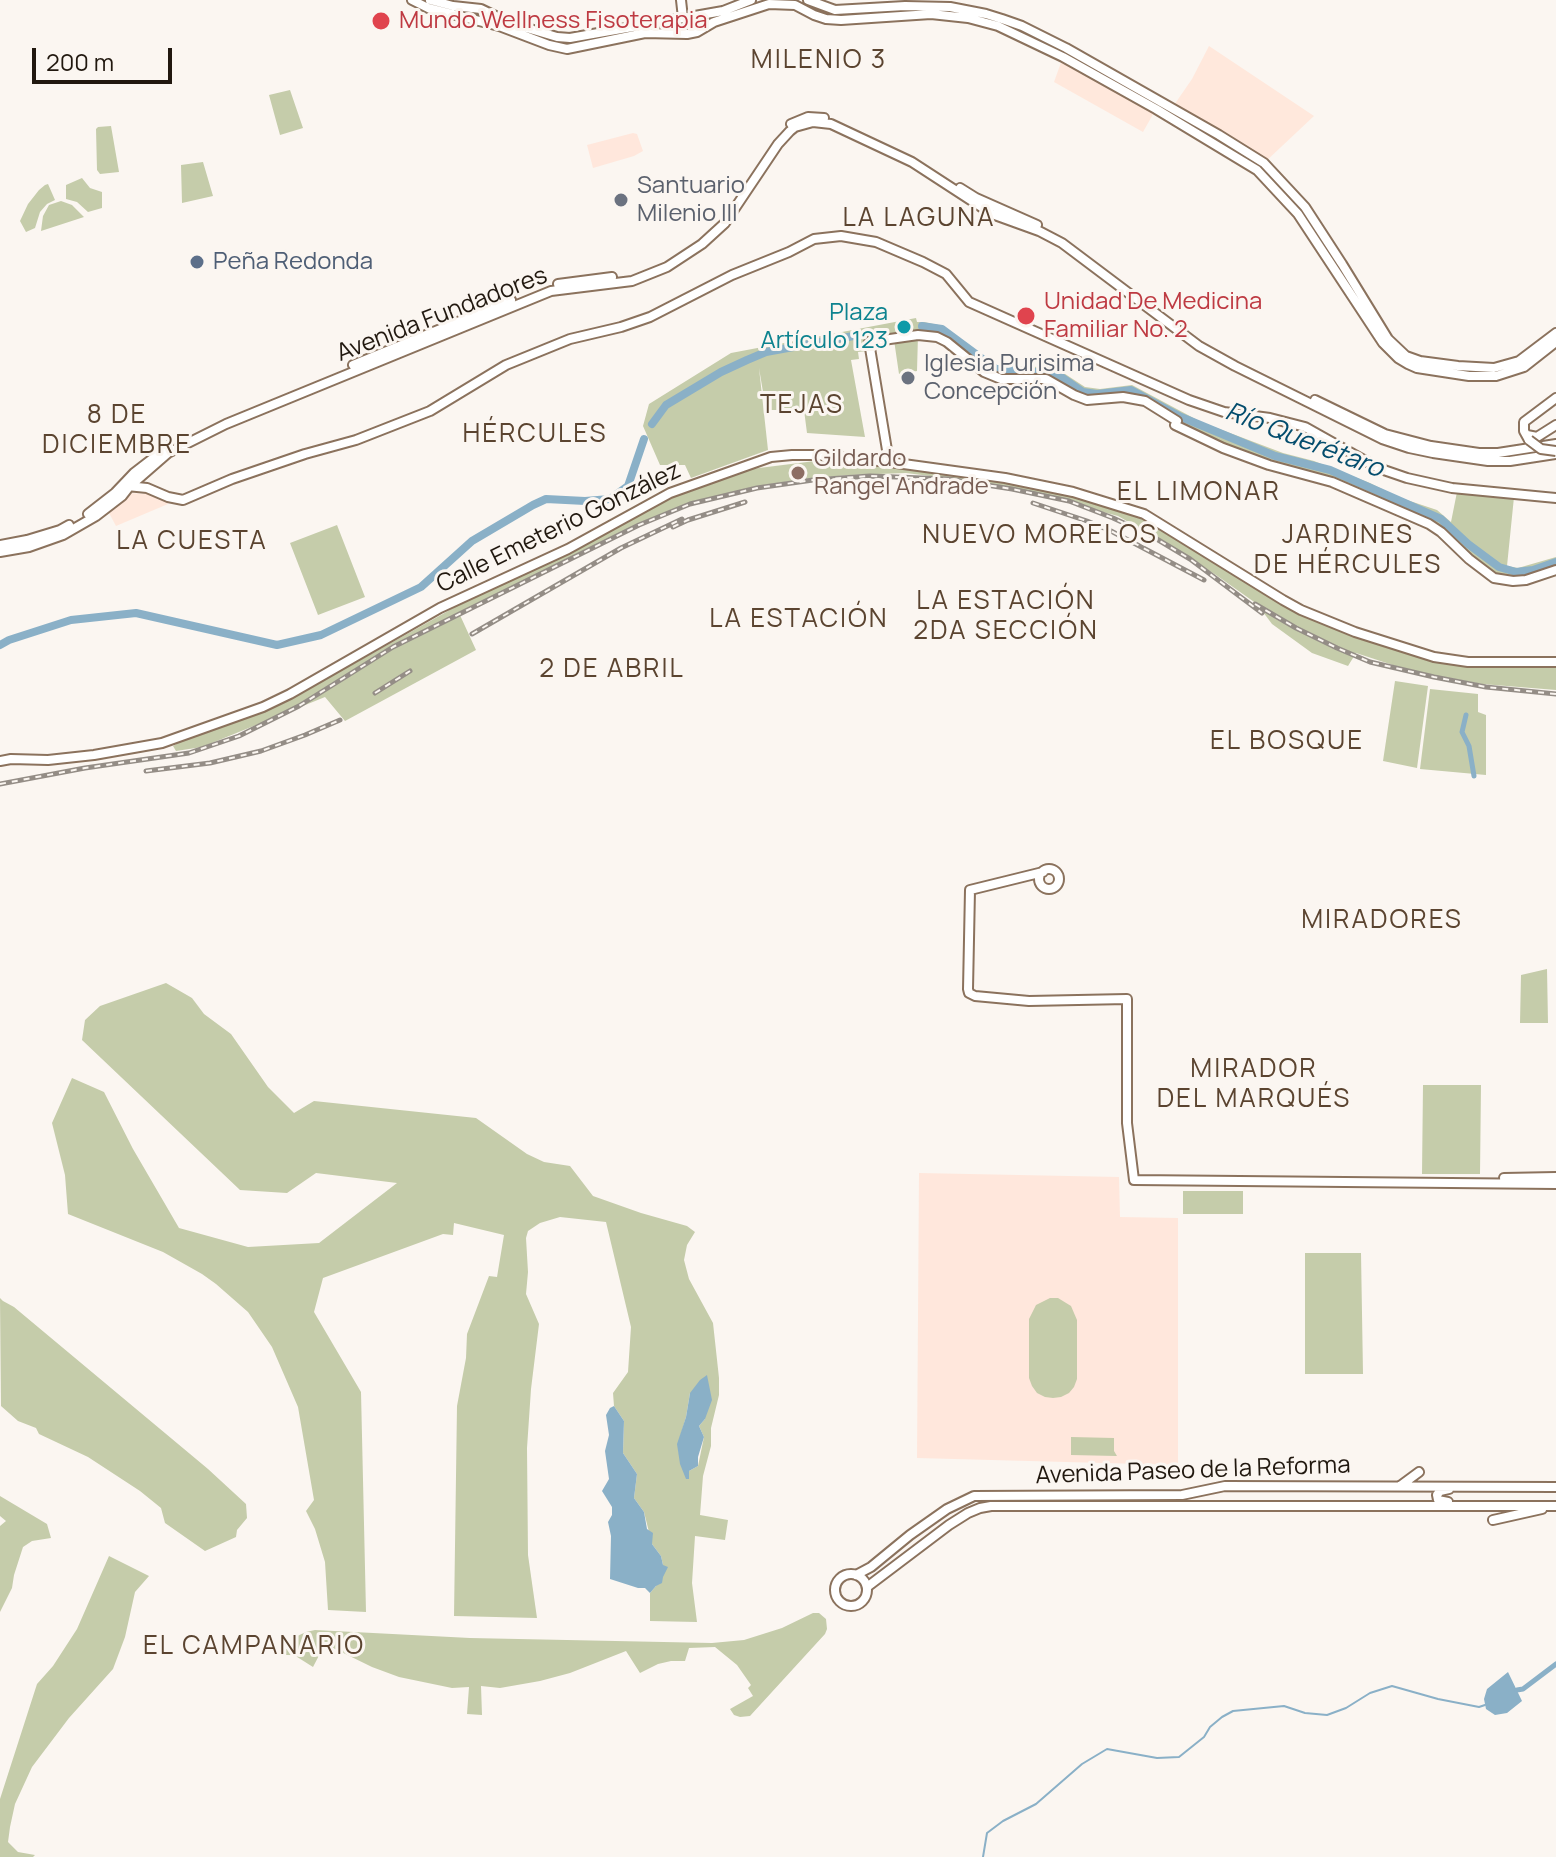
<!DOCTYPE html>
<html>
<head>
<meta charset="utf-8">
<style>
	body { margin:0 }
	#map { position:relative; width:1556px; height:1857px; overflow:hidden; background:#fbf6f1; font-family:Manrope,sans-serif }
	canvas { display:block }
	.scale { position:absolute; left:32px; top:48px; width:140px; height:36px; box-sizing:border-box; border:4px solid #21180f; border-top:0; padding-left:10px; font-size:24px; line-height:28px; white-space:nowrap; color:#21180f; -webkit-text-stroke:6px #fbf6f1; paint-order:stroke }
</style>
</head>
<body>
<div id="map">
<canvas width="1556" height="1857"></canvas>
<div class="scale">200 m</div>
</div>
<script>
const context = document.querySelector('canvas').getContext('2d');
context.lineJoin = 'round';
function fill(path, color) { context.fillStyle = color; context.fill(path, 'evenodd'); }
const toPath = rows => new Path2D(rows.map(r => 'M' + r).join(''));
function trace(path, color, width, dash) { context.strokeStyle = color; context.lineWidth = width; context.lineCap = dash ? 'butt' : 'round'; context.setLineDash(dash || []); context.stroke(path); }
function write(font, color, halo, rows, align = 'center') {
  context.font = font + ' Manrope,sans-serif'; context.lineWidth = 6; context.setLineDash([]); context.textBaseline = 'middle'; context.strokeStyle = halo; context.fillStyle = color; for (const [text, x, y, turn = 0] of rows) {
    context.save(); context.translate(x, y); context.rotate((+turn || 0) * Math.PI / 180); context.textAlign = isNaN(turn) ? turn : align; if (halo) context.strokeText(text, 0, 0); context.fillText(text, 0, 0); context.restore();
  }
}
fill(toPath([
	[1209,46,1314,116,1264,163,1172,108,1192,79],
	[1063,57,1156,109,1143,132,1054,82],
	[129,493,148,494,165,499,168,504,116,526,108,511,112,509]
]), '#ffe8dc');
fill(toPath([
	[633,133,637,134,643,151,634,156,593,168,587,145],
	[919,1173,1119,1177,1120,1217,1178,1218,1178,1465,917,1458]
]), '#ffe7dc');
fill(toPath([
	[290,90,303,128,280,135,269,95],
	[111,126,119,172,100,174,97,170,96,129,98,127],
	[203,162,213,196,182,203,181,165],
	[82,178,90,188,102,192,102,208,88,212,77,202,66,199,66,185],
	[48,184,55,200,47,204,40,212,35,228,26,232,20,221,28,204,39,190,45,185],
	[61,201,72,205,84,217,41,231,43,216,49,205],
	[916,318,917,322,924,322,943,326,996,365,1040,367,1059,370,1085,387,1100,389,1132,385,1201,422,1283,453,1314,461,1370,483,1398,497,1437,510,1451,522,1457,492,1514,497,1507,566,1518,568,1556,557,1556,569,1512,580,1494,574,1425,519,1276,465,1179,425,1138,398,1080,396,1055,380,998,376,983,369,941,338,918,335,917,371,899,374,894,340,868,345,867,351,858,352,859,359,851,360,865,437,807,433,804,410,766,410,759,368,768,450,691,478,685,465,660,465,643,426,649,404,731,353],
	[847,460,1038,486,1122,509,1162,527,1298,613,1347,633,1438,661,1500,666,1556,665,1556,690,1482,684,1411,671,1356,653,1348,666,1312,653,1272,624,1257,604,1216,575,1167,544,1118,516,1023,491,978,482,906,473,850,475,804,479,752,487,686,506,647,522,459,613,476,650,345,721,325,697,202,747,176,751,173,746,193,735,260,713,314,686,457,606,660,502,751,469,815,461],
	[337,525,365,597,318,615,290,543],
	[1395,681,1428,686,1417,768,1383,761],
	[1430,689,1478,694,1478,712,1486,715,1486,775,1420,769],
	[1547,969,1548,1023,1520,1023,1521,975],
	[166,983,192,998,204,1014,231,1034,268,1087,294,1113,314,1101,476,1118,527,1154,544,1162,570,1166,593,1196,641,1213,687,1226,695,1232,687,1245,684,1260,689,1279,713,1323,719,1378,719,1395,711,1428,711,1446,703,1476,700,1515,728,1520,725,1540,695,1536,692,1583,697,1622,650,1621,650,1593,656,1586,663,1565,661,1556,652,1544,644,1512,634,1498,637,1474,623,1453,624,1421,614,1406,613,1393,628,1372,631,1327,606,1222,560,1217,540,1223,528,1231,526,1238,528,1272,526,1294,539,1324,531,1389,527,1448,528,1555,537,1618,454,1616,457,1406,466,1358,467,1334,489,1276,497,1277,504,1235,454,1223,453,1235,443,1234,323,1278,314,1312,361,1392,366,1612,328,1610,325,1562,315,1529,306,1511,314,1500,298,1407,272,1347,248,1312,216,1284,202,1274,163,1252,68,1214,65,1175,52,1123,72,1078,104,1092,133,1149,179,1228,248,1247,319,1243,397,1183,316,1173,287,1193,240,1190,82,1040,85,1020,100,1006],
	[690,1393,705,1419,699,1426,704,1437,698,1466,689,1471,679,1453,678,1444,686,1417],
	[1423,1085,1481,1085,1480,1174,1422,1174],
	[1183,1191,1243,1191,1243,1214,1183,1214],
	[1305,1253,1361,1253,1363,1374,1305,1374],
	[0,1298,3,1301,14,1307,208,1469,246,1504,247,1518,237,1530,236,1537,205,1551,165,1523,161,1508,140,1491,88,1457,39,1434,36,1428,18,1421,1,1406],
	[1050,1298,1058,1298,1071,1306,1077,1320,1077,1379,1074,1387,1069,1393,1061,1397,1053,1398,1045,1397,1037,1393,1032,1386,1029,1378,1029,1319,1036,1305],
	[1071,1437,1114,1438,1114,1451,1117,1456,1071,1455],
	[0,1496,47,1524,51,1538,32,1541,23,1547,14,1575,12,1588,0,1612,0,1526,6,1521,0,1516],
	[109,1556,149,1576,135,1592,125,1637,113,1669,69,1718,32,1767,15,1804,10,1827,8,1842,18,1852,35,1855,33,1857,0,1857,0,1799,37,1684,53,1666,77,1629],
	[813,1613,819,1613,826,1619,827,1629,825,1634,750,1716,740,1717,734,1715,730,1709,753,1696,748,1688,751,1685,737,1665,715,1647,689,1648,685,1661,671,1661,658,1664,640,1673,626,1651,570,1673,540,1681,500,1688,481,1686,482,1715,467,1714,469,1687,452,1688,399,1677,372,1667,325,1644,313,1667,294,1655,280,1655,278,1652,293,1638,306,1632,315,1630,470,1638,712,1643,744,1640,782,1628]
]), '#c5ccaa');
fill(toPath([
	[707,1375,712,1400,705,1419,699,1426,704,1437,698,1457,698,1466,689,1471,689,1479,686,1479,680,1464,677,1444,686,1417,690,1393,700,1380],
	[614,1406,624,1421,623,1453,637,1474,634,1498,644,1512,647,1529,653,1533,652,1544,661,1556,663,1565,668,1567,663,1577,662,1583,656,1586,650,1593,645,1588,638,1588,610,1579,611,1536,608,1522,612,1515,612,1507,602,1491,609,1479,605,1451,609,1435,606,1415,610,1408],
	[1508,1672,1522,1701,1507,1713,1495,1715,1486,1709,1484,1699,1487,1689]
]), '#8ab0c7');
trace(toPath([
	[983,1857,987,1833,1003,1821,1036,1804,1082,1764,1107,1749,1157,1758,1179,1757,1204,1737,1210,1727,1222,1717,1233,1711,1284,1706,1305,1713,1327,1715,1346,1708,1370,1693,1392,1686,1438,1699,1479,1707,1485,1705]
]), '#8ab0c7', 2);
trace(toPath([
	[1466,715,1462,732,1469,746,1474,776],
	[1517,1690,1523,1689,1556,1664]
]), '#8ab0c7', 5);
trace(toPath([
	[922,326,942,329,996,369,1011,369,1026,372,1050,372,1057,374,1083,392,1097,394,1131,390,1181,417,1275,456,1330,470,1441,519,1468,544,1499,567,1516,572,1533,570,1556,562],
	[652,424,666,405,721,372,747,360,766,352,859,335],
	[0,645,9,640,71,620,136,613,277,645,321,635,421,587,472,541,533,505,546,499,585,501,610,499,628,486,644,439]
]), '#8ab0c7', 8);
const secondary = toPath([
	[412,0,428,8,499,26,549,45,567,49,645,33,687,34,697,32,714,22,769,4,795,5,814,15,826,19,841,20,931,14,968,18,998,26,1063,57,1156,109,1257,170,1298,214,1383,343,1398,358,1408,364,1417,368,1469,376,1496,376,1524,367,1556,342],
	[430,0,453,6,481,9,510,23,557,37,570,38,723,11,751,0],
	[681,0,683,18],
	[808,0,835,10,905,6,950,7,986,14,1002,19,1022,26,1066,48,1219,135,1264,163,1305,207,1342,264,1388,339,1406,356,1420,361,1458,366,1494,368,1519,361,1556,333],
	[791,124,808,117,824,118],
	[960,188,976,198,1037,225],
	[558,284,612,277],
	[353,365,511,300],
	[1315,400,1385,434,1431,446,1479,453,1498,453,1556,444],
	[1175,425,1223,448,1269,465,1332,482,1429,524,1441,532,1469,559,1494,578,1513,581,1526,580,1556,570],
	[1527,435,1537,437,1556,425],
	[1529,440,1524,431,1524,422,1556,398],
	[889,462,869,342,918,335,937,337,947,342,984,372,1001,379,1046,379,1074,395,1087,400,1123,397,1145,401,1177,421],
	[127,486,147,488,168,497,183,500,232,479,305,454,356,440,430,411,506,365,570,339,621,327,650,317,732,275,789,252,814,239,841,236,876,242,923,262,946,274,969,302,1189,400,1224,412,1270,418,1305,427,1378,468,1407,478,1452,488,1556,498],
	[88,514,115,493,134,473,169,446],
	[0,545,27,540,60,530,69,525],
	[0,552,29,547,63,535,96,516,122,496,129,487,168,453,226,424,551,291,632,281,667,267,702,244,725,223,778,144,790,131,795,127,813,122,831,124,912,162,992,214,1039,231,1062,243,1199,346,1235,366,1382,439,1409,448,1433,453,1488,461,1510,461,1556,454],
	[0,761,11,759,48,760,94,755,162,743,263,707,290,694,440,608,568,549,670,493,771,457,792,455,815,455,889,462,1005,478,1073,492,1144,514,1283,600,1301,610,1355,632,1434,657,1468,662,1556,662],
	'1039 879a10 10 0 1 1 20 0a10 10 0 1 1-20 0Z',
	[1043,872,970,890,968,989,969,993,975,996,1029,1001,1127,999,1127,1123,1134,1180,1556,1184],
	[1504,1178,1556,1177],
	[1400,1486,1419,1472],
	[1448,1502,1438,1500,1437,1495,1440,1491,1449,1489],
	[1493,1520,1542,1509],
	'835 1590a16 16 0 1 1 32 0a16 16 0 1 1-32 0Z',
	[856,1575,871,1567,910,1535,947,1509,974,1496,1182,1495,1225,1486,1556,1487],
	[867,1587,949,1525,968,1513,980,1508,991,1506,1556,1506]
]);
trace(secondary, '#8b725d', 12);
trace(secondary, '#fff', 8);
const rail = toPath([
	[1033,503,1087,521,1111,531,1204,580],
	[673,527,688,520,745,502],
	[1255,604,1296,628,1337,648,1370,662,1434,677,1486,687,1556,694],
	[472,634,621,548,682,519],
	[375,693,410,671],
	[146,771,210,763,261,751,305,735,340,720],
	[0,784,85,768,189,753,239,736,299,706,393,647,639,525,690,504,757,488,813,480,870,476,948,479,1012,489,1069,501,1113,518,1150,535,1190,559,1262,613]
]);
trace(rail, '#948d86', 5);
trace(rail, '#fbf6f1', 2, [6]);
const secondaryBridge = toPath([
	[1529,440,1541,449,1556,451]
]);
trace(secondaryBridge, '#8b725d', 12, []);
trace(secondaryBridge, '#fff', 8);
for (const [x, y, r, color] of [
	[381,21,10,"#e0444e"],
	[621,200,8,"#6b7280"],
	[197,262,8,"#5c6f8a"],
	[1026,316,10,"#e0444e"],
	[904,327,8,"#0f9aa8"],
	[908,378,8,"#6b7280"],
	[798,473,8,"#8d6e63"]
]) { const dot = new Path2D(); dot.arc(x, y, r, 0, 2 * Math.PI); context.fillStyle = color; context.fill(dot); trace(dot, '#fbf6f1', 3); }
write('24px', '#be3a42', '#fbf6f1', [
	["Mundo Wellness Fisoterapia",399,21],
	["Unidad De Medicina",1044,302],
	["Familiar No. 2",1044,330]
], 'left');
write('24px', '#5b616d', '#fbf6f1', [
	["Santuario",637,186],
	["Milenio III",637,214],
	["Iglesia Purisima",924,364],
	["Concepción",924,392]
], 'left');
write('24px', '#4e5e75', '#fbf6f1', [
	["Peña Redonda",213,262]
], 'left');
write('24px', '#0d838f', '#fbf6f1', [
	["Plaza",888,313],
	["Artículo 123",888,341]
], 'right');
write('24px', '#21180f', '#fbf6f1', [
	["Avenida Fundadores",442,315,-21],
	["Calle Emeterio González",559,528,-26],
	["Avenida Paseo de la Reforma",1193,1471,-2]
]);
write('24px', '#785e54', '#fbf6f1', [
	["Gildardo",814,459],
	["Rangel Andrade",814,487]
], 'left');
context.letterSpacing = '2px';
write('26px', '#5b4430', '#fbf6f1', [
	["MILENIO 3",819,61],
	["LA LAGUNA",919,219],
	["TEJAS",802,406],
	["8 DE",117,416],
	["DICIEMBRE",117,446],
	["HÉRCULES",535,435],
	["EL LIMONAR",1199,493],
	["NUEVO MORELOS",1040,536],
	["JARDINES",1348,536],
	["DE HÉRCULES",1348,566],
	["LA CUESTA",192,542],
	["LA ESTACIÓN",1006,602],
	["2DA SECCIÓN",1006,632],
	["LA ESTACIÓN",799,620],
	["2 DE ABRIL",612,670],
	["EL BOSQUE",1287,742],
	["MIRADORES",1382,921],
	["MIRADOR",1254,1070],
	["DEL MARQUÉS",1254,1100],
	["EL CAMPANARIO",254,1647]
]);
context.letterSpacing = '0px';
write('italic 26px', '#044d6d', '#fbf6f1', [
	["Río Querétaro",1304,441,21]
]);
</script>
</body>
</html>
